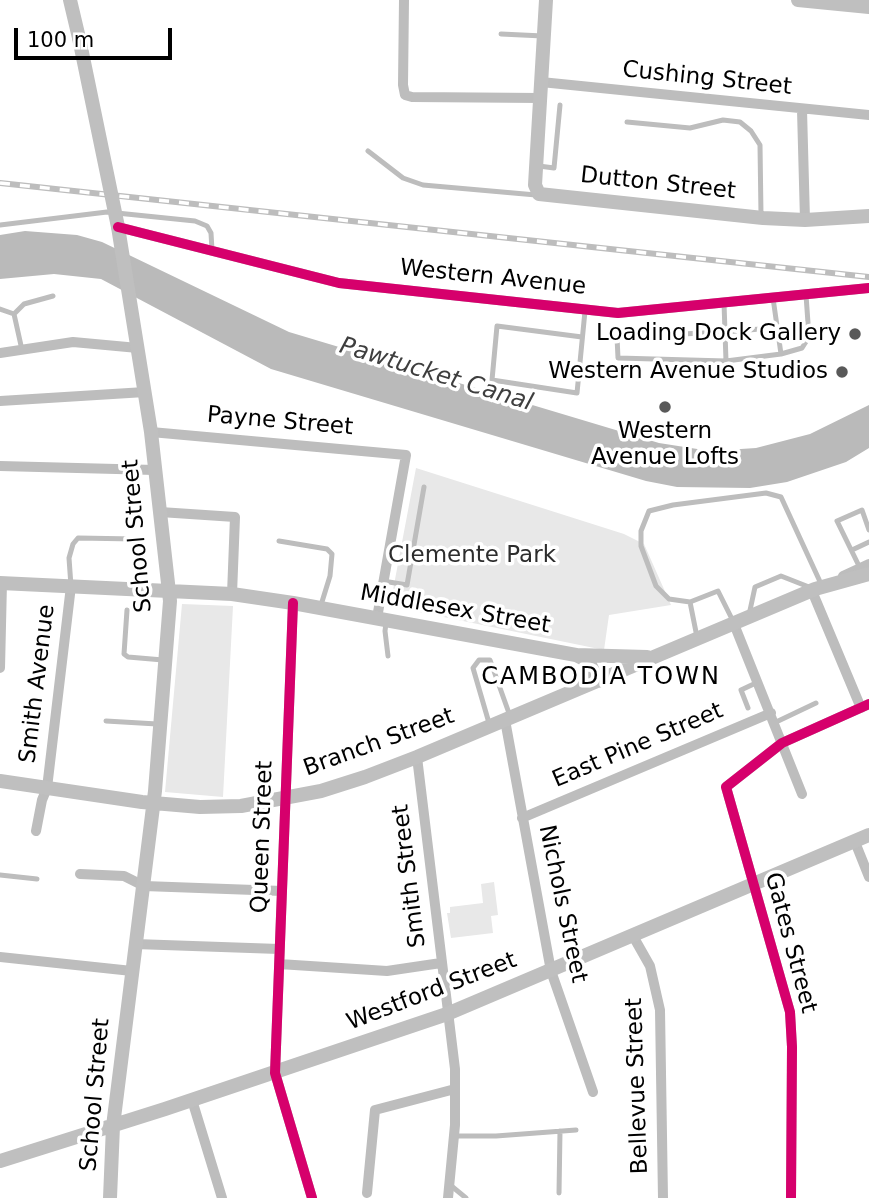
<!DOCTYPE html>
<html>
<head>
<meta charset="utf-8">
<style>
	body { margin:0 }
	#map { position:relative; width:869px; height:1198px; overflow:hidden; background:#fff; font-family:"DejaVu Sans",sans-serif }
	canvas { display:block }
	.scale { position:absolute; left:14px; top:28px; width:158px; height:32px; box-sizing:border-box; border:4px solid #000; border-top:0; padding-left:9px; font-size:21px; line-height:24px; white-space:nowrap; color:#000; -webkit-text-stroke:5px #fff; paint-order:stroke }
</style>
</head>
<body>
<div id="map">
<canvas width="869" height="1198"></canvas>
<div class="scale">100 m</div>
</div>
<script>
const context = document.querySelector('canvas').getContext('2d');
context.lineJoin = 'round';
function fill(path, color) { context.fillStyle = color; context.fill(path, 'evenodd'); }
const toPath = rows => new Path2D(rows.map(r => 'M' + r).join(''));
function trace(path, color, width, dash) { context.strokeStyle = color; context.lineWidth = width; context.lineCap = dash ? 'butt' : 'round'; context.setLineDash(dash || []); context.stroke(path); }
function write(font, color, halo, rows, align = 'center') {
  context.font = font + ' "DejaVu Sans",sans-serif'; context.lineWidth = 7; context.setLineDash([]); context.textBaseline = 'middle'; context.strokeStyle = halo; context.fillStyle = color; for (const [text, x, y, turn = 0] of rows) {
    context.save(); context.translate(x, y); context.rotate((+turn || 0) * Math.PI / 180); context.textAlign = isNaN(turn) ? turn : align; if (halo) context.strokeText(text, 0, 0); context.fillText(text, 0, 0); context.restore();
  }
}
fill(toPath([
	[416,468,624,534,644,544,671,605,609,615,604,650,390,606],
	[182,604,233,606,223,797,165,792],
	[494,882,498,915,491,916,493,933,451,938,447,913,450,913,450,907,483,903,481,884]
]), '#e8e8e8');
fill(toPath([
	[25,231,77,235,102,242,289,332,659,443,710,451,756,448,810,434,869,405,869,448,846,462,787,482,750,488,677,487,646,481,271,369,101,279,54,274,0,279,0,235]
]), '#bababa');
trace(toPath([
	[501,34,543,36],
	[627,122,690,128,723,120,740,122,751,131,760,145,761,215],
	[368,151,403,178,423,185,536,195],
	[539,166,554,168,560,105],
	[0,225,107,212,195,221,207,226,211,233,212,250],
	[773,298,781,354],
	[724,303,726,361,618,358,617,337,725,332,760,329],
	[0,309,14,314,22,350],
	[14,314,24,304,53,296],
	[582,337,497,326,492,380,577,393,585,311],
	[726,361,781,354,802,348,809,337,806,295],
	[279,541,327,549,332,554,330,576,321,605],
	[852,550,869,542],
	[860,568,837,521,862,510,869,530],
	[383,581,407,585,424,487],
	[71,586,69,558,73,544,78,538,135,539],
	[690,602,669,599,656,586,641,546,641,531,649,511,673,505,766,493,781,497,822,586],
	[127,610,124,654,128,657,163,660],
	[749,615,755,587,781,576,809,587],
	[386,623,385,631,388,656],
	[697,637,690,602,718,591,733,621],
	[748,708,741,690,758,682],
	[106,721,157,724],
	[489,723,473,668,479,660,490,660,510,716],
	[774,723,816,703],
	[0,875,37,879],
	[454,1136,496,1136,576,1130],
	[449,1184,466,1198],
	[559,1193,560,1131]
]), '#bdbdbd', 5);
trace(toPath([
	[404,0,403,85,405,95,412,97,540,98],
	[541,82,869,115],
	[802,110,805,220],
	[118,227,339,283,618,313,869,288],
	[0,353,73,342,138,348],
	[0,401,145,392],
	[151,432,406,455,377,618],
	[0,466,155,470],
	[160,512,235,517,232,594],
	[843,576,869,564],
	[812,591,861,708],
	[293,603,275,1073,312,1198],
	[734,624,802,794],
	[0,668,2,583],
	[505,720,551,971,593,1092],
	[417,757,455,1069,455,1125,448,1198],
	[522,818,771,713],
	[36,831,42,800,47,788,71,586],
	[855,842,869,877],
	[80,874,124,876,144,886,282,891],
	[633,936,650,966,660,1010,663,1198],
	[135,944,279,949],
	[0,957,132,971],
	[279,964,387,971,441,963],
	[192,1100,222,1198],
	[367,1193,375,1110,455,1089],
	[791,1198,792,1047,790,1012,726,787,782,743,869,704]
]), '#bdbdbd', 10);
trace(toPath([
	[70,0,79,38],
	[546,0,535,185,539,194,763,218,805,220,869,216],
	[798,0,869,7],
	[0,583,232,594,293,603,576,655,588,661,598,681],
	[576,655,647,657],
	[0,781,142,802,200,807,241,806,321,791,365,777,417,757,815,589,869,574],
	[0,1161,165,1109,447,1014,869,835],
	[110,1198,113,1126,155,791,170,601,151,432,118,227]
]), '#bfbfbf', 14);
const rail = toPath([
	[0,183,869,277]
]);
trace(rail, '#bdbdbd', 6);
trace(rail, '#fff', 3.5, [10]);
trace(toPath([
	[79,38,118,227]
]), '#bfbfbf', 14);
trace(toPath([
	[118,227,339,283,618,313,869,288],
	[293,603,275,1073,312,1198],
	[791,1198,792,1047,790,1012,726,787,782,743,869,704]
]), '#d6006c', 10);
for (const [x, y, r, color] of [
	[855,334,7,"#595959"],
	[842,372,7,"#595959"],
	[665,407,7,"#595959"]
]) { const dot = new Path2D(); dot.arc(x, y, r, 0, 2 * Math.PI); context.fillStyle = color; context.fill(dot); trace(dot, '#fff', 2.5); }
write('23px', '#000', '#fff', [
	["Cushing Street",707,79,6],
	["Dutton Street",658,184,6],
	["Western Avenue",493,278,6],
	["Payne Street",280,422,5],
	["School Street",138,536,-95],
	["Middlesex Street",455,610,10],
	["Smith Avenue",38,684,-83],
	["Branch Street",379,743,-20],
	["East Pine Street",638,746,-23],
	["Queen Street",263,837,-88],
	["Smith Street",410,876,-97],
	["Nichols Street",562,904,78],
	["Gates Street",790,943,75],
	["Westford Street",432,992,-21],
	["Bellevue Street",638,1086,-92],
	["School Street",96,1095,-85]
]);
write('23px', '#000', '#fff', [
	["Loading Dock Gallery",841,334],
	["Western Avenue Studios",828,372],
	["Western",665,432,"center"],
	["Avenue Lofts",665,458,"center"]
], 'right');
write('23px', '#2d2d2d', '#fff', [
	["Clemente Park",472,556]
]);
write('italic 24px', '#3e3e3e', '#fff', [
	["Pawtucket Canal",436,375,17]
]);
context.letterSpacing = '2px';
write('24px', '#000', '#fff', [
	["CAMBODIA TOWN",601,678]
]);
context.letterSpacing = '0px';
</script>
</body>
</html>
